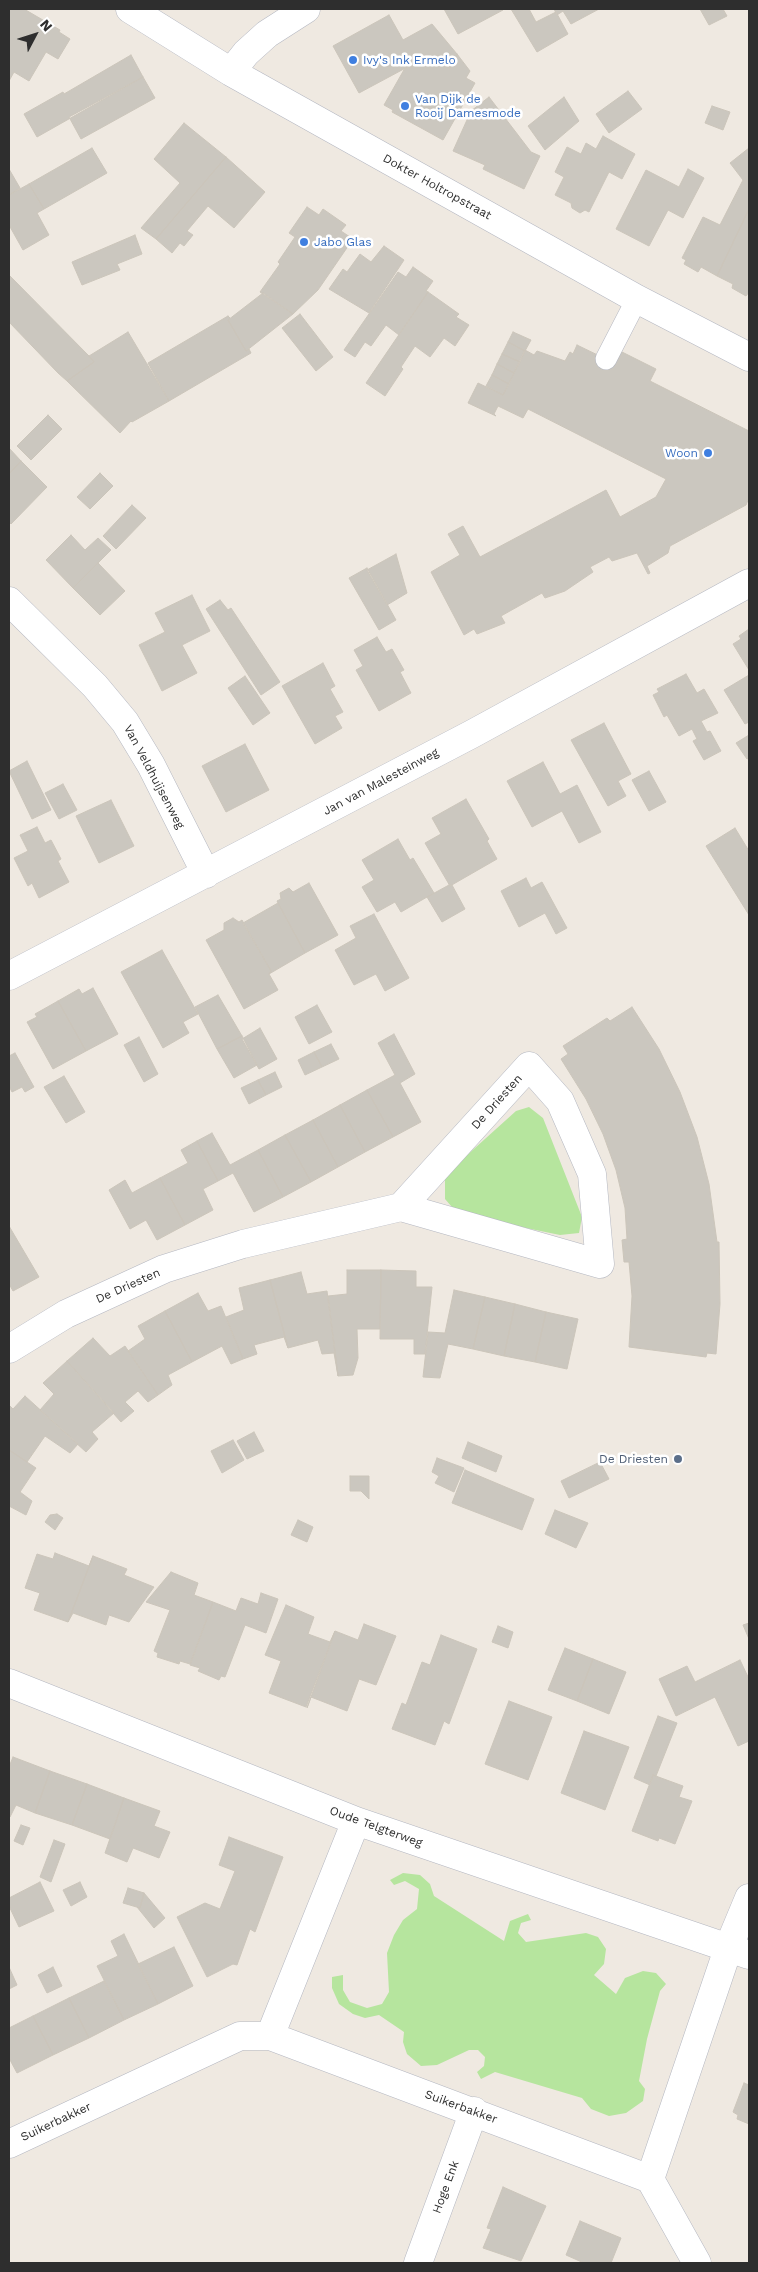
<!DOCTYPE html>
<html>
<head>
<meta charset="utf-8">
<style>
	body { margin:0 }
	#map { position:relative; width:758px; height:2272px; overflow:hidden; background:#efe9e1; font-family:"Work Sans",sans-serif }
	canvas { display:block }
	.frame { position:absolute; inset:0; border:10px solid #2e2e2e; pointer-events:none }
	.north { position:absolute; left:10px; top:10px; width:50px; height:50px; -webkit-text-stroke:4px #fff; paint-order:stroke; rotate:50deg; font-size:14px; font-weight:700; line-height:20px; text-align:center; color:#2e2e2e }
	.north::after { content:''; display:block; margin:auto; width:18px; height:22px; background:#2e2e2e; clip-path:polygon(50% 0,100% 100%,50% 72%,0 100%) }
</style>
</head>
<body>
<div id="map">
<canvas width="758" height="2272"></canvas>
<div class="frame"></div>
<div class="north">N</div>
</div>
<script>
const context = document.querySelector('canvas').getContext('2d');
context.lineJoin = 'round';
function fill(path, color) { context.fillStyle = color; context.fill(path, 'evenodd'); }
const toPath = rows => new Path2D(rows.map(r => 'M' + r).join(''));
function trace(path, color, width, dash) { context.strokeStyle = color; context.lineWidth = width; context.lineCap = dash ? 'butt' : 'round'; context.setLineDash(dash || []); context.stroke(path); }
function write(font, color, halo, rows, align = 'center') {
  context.font = font + ' "Work Sans",sans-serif'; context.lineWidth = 5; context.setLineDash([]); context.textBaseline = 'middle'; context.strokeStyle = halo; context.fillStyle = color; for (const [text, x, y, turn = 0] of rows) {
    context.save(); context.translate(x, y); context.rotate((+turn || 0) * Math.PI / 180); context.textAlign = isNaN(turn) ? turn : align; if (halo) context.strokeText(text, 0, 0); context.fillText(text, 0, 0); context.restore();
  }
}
fill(toPath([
	[529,1107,543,1118,582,1217,579,1233,560,1235,458,1214,445,1199,445,1175,516,1111],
	[403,1873,420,1875,430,1884,434,1896,504,1941,510,1921,528,1914,531,1920,521,1923,518,1933,526,1942,586,1933,598,1937,606,1949,604,1964,594,1975,616,1994,625,1978,643,1971,656,1973,666,1984,660,1991,647,2039,639,2081,645,2089,643,2101,626,2113,609,2116,591,2109,582,2098,495,2072,481,2079,477,2072,484,2066,485,2057,478,2050,469,2050,437,2065,421,2066,407,2054,403,2042,404,2032,379,2015,365,2018,353,2014,339,2004,332,1988,332,1977,343,1975,343,1990,350,2002,367,2008,382,2004,389,1992,387,1953,394,1935,403,1920,417,1909,419,1889,405,1881,394,1885,390,1880]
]), '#b6e59e');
const building = toPath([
	[9,9,24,9,60,30,59,32,70,39,58,59,46,52,29,81,14,72,9,81,9,9],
	[444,9,502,9,503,10,458,34,444,9],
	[511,9,529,9,536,22,556,12,568,34,537,52,511,9],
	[554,9,599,9,571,24,563,11,557,15,554,9],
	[700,9,723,9,727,16,709,25,700,9],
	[389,15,403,40,432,24,457,54,450,68,425,55,419,65,415,63,359,93,333,46,389,15],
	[457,54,470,71,466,78,475,83,443,140,392,112,393,110,384,105,405,68,415,63,419,65,425,55,450,68,457,54],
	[131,55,143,77,37,137,24,114,63,92,64,94,131,55],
	[143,77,155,98,81,139,69,117,143,77],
	[628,91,642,109,609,133,596,114,628,91],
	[489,97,531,152,540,156,524,189,483,169,485,165,453,151,471,111,489,97],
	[564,97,579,121,545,150,528,126,564,97],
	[712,106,730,112,723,130,705,123,712,106],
	[184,123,226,157,156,239,141,228,180,183,154,159,184,123],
	[603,136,635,154,622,179,609,172,589,212,585,210,580,213,572,208,571,203,555,195,564,177,555,172,567,147,581,154,586,143,596,149,603,136],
	[92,148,107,173,44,209,29,184,92,148],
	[749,148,749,209,717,276,701,267,698,272,684,264,686,260,682,258,703,217,720,225,743,180,730,163,749,148],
	[226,157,265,192,234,228,208,206,187,231,193,235,184,246,180,243,172,253,156,239,226,157],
	[9,169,20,188,9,195,9,169],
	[688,169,704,178,683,218,668,210,649,246,616,229,646,170,679,187,688,169],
	[29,184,44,209,37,213,49,235,23,250,9,225,9,195,29,184],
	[307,207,319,215,323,209,346,225,341,231,353,239,318,290,293,314,260,292,280,264,278,262,295,237,289,233,307,207],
	[749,209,749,292,746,296,732,288,733,284,717,276,749,209],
	[135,235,142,254,117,264,120,270,82,285,72,262,135,235],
	[384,246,404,260,369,313,329,289,343,269,347,272,360,254,371,262,384,246],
	[413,267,433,281,426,291,428,292,399,335,386,325,371,346,365,342,355,357,344,350,398,272,406,277,413,267],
	[9,275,89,356,94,362,67,381,58,373,9,322,9,275],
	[428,292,459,314,456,317,469,325,455,346,444,338,430,357,415,346,401,367,403,369,385,396,366,383,428,292],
	[263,293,293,314,246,351,228,320,263,293],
	[300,314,333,357,316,371,282,328,300,314],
	[228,316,230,318,228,320,246,351,249,349,251,353,169,401,148,363,228,316],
	[128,332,169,401,132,422,131,421,120,433,67,381,94,362,89,356,128,332],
	[513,332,531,340,525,351,508,342,513,332],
	[508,342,525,351,520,362,502,354,508,342],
	[577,345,612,362,618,350,656,369,650,381,749,431,749,498,746,505,670,546,668,553,647,566,650,573,648,574,637,553,612,561,609,557,590,567,593,572,565,591,545,598,542,593,501,616,505,623,477,634,474,629,464,635,431,572,460,555,448,534,463,526,480,557,606,490,620,517,656,497,666,479,528,409,523,418,498,406,494,414,496,416,468,403,478,383,503,395,525,350,534,355,537,351,565,361,570,352,573,354,577,345],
	[502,354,520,362,514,373,497,364,502,354],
	[497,364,514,373,509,384,492,375,497,364],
	[492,375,509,384,503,395,486,386,492,375],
	[48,415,62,429,31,460,17,446,48,415],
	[9,448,21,461,9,474,9,448],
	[21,461,47,487,11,524,9,522,9,474,21,461],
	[100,473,113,486,90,509,77,497,100,473],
	[132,505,146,518,116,549,103,536,132,505],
	[71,535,85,550,98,538,111,550,73,588,46,560,71,535],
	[396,554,407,593,387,605,367,570,396,554],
	[98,563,125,591,100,615,73,588,98,563],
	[367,568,396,620,379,630,349,578,367,568],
	[192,595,210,631,182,645,197,673,162,691,139,645,165,632,155,613,192,595],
	[220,600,228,610,231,608,280,682,261,695,206,609,220,600],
	[749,629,749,670,733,644,741,639,739,636,749,629],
	[377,637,386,652,392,649,404,670,400,672,411,693,379,711,356,670,363,666,354,650,377,637],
	[323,663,335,686,330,689,343,712,335,716,342,728,315,744,282,686,323,663],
	[686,674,697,693,704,689,718,713,701,721,707,732,710,731,721,751,704,760,693,741,697,739,692,729,679,736,667,715,664,717,653,695,659,692,657,689,686,674],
	[749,675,749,722,745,724,724,690,749,675],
	[245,676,270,713,253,725,228,688,245,676],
	[604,723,631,774,618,781,626,796,608,806,571,740,604,723],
	[749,735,749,758,747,759,736,743,749,735],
	[245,744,269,790,226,812,202,766,245,744],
	[27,761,51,810,32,819,9,771,27,761],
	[543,762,560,794,577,785,601,832,579,843,562,811,532,827,507,781,543,762],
	[649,771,666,802,649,811,632,780,649,771],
	[63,784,77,810,59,819,45,793,63,784],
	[466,799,489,839,487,841,497,859,450,886,425,843,441,834,432,818,466,799],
	[111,800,134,846,99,863,76,816,111,800],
	[37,827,45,843,51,840,61,859,58,861,69,882,39,898,32,883,28,886,14,858,28,851,20,835,37,827],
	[735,828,749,851,749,915,706,846,735,828],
	[398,839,410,860,413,858,434,893,401,912,395,902,377,912,362,887,374,880,362,860,398,839],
	[526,878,531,888,542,882,567,928,556,934,545,913,519,927,501,891,526,878],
	[309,883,338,935,305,953,277,901,281,899,280,893,289,888,293,892,309,883],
	[449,885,452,885,465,909,442,922,427,897,449,885],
	[278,903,305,953,269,974,271,971,243,923,278,903],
	[374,914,409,978,385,991,376,974,354,985,335,950,356,938,350,926,374,914],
	[233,918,239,922,242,920,271,971,269,974,278,990,244,1009,206,940,224,930,224,923,233,918],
	[162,950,198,1014,183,1022,189,1033,163,1048,121,972,162,950],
	[93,988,118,1034,86,1051,58,1001,79,989,82,994,93,988],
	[218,995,242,1036,217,1049,195,1007,218,995],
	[58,1001,86,1051,53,1069,27,1022,37,1017,35,1014,58,1001],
	[317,1005,332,1032,309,1044,295,1017,317,1005],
	[632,1007,659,1049,680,1092,697,1137,709,1184,717,1242,719,1242,720,1304,716,1354,707,1353,706,1357,629,1347,632,1296,629,1262,624,1262,622,1240,627,1239,625,1208,616,1170,603,1134,586,1099,561,1059,568,1054,563,1046,607,1018,610,1021,632,1007],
	[260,1028,277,1059,259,1069,242,1039,260,1028],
	[394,1034,415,1074,400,1083,421,1122,393,1137,367,1090,395,1075,378,1043,394,1034],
	[242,1036,257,1065,234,1078,217,1049,242,1036],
	[139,1037,158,1074,144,1082,124,1045,139,1037],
	[331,1044,339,1059,322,1067,314,1052,331,1044],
	[314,1052,322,1067,305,1075,298,1060,314,1052],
	[15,1053,34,1087,25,1092,22,1087,12,1092,9,1086,9,1056,15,1053],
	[275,1072,282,1087,266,1095,258,1080,275,1072],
	[64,1076,85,1112,66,1123,44,1087,64,1076],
	[258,1080,266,1095,249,1104,241,1088,258,1080],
	[367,1090,393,1137,365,1152,340,1105,367,1090],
	[340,1105,365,1152,338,1167,313,1120,340,1105],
	[313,1120,338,1167,311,1182,285,1135,313,1120],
	[212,1133,230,1165,258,1150,283,1197,254,1212,233,1173,218,1181,197,1141,212,1133],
	[285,1135,311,1182,283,1197,258,1150,285,1135],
	[197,1141,218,1181,203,1189,213,1210,185,1225,160,1178,188,1163,181,1150,197,1141],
	[160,1178,185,1225,157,1240,146,1220,130,1229,109,1190,125,1180,132,1193,160,1178],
	[9,1226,39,1277,13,1291,9,1284,9,1226],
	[347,1270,381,1270,380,1329,357,1329,358,1358,353,1375,338,1376,328,1296,347,1294,347,1270],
	[381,1270,416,1271,416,1287,432,1287,425,1354,414,1354,414,1339,380,1339,381,1270],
	[301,1272,307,1294,327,1291,338,1376,334,1353,322,1354,318,1340,288,1348,270,1280,301,1272],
	[270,1280,288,1348,284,1337,254,1345,257,1354,243,1359,226,1317,244,1310,239,1288,270,1280],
	[454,1290,485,1297,473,1349,448,1344,440,1378,423,1377,428,1332,445,1333,454,1290],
	[198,1293,208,1311,221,1306,243,1359,231,1364,222,1346,192,1362,165,1311,198,1293],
	[485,1297,515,1304,504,1356,473,1349,485,1297],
	[515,1304,546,1312,535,1362,504,1356,515,1304],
	[165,1311,192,1362,168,1375,172,1385,158,1395,128,1351,145,1339,138,1326,165,1311],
	[546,1312,578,1319,567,1369,535,1362,546,1312],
	[93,1338,110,1356,125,1346,158,1395,148,1402,138,1391,125,1402,134,1411,121,1422,67,1361,93,1338],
	[67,1361,114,1413,92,1432,98,1439,86,1452,40,1410,54,1394,43,1383,67,1361],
	[25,1396,78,1444,70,1453,45,1436,27,1462,9,1450,9,1405,13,1409,25,1396],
	[254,1432,264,1451,247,1459,237,1441,254,1432],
	[233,1440,244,1460,222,1473,211,1451,233,1440],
	[468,1442,502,1456,496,1472,462,1458,468,1442],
	[9,1450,36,1468,20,1492,32,1501,26,1515,9,1506,9,1450],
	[437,1458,464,1468,454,1492,435,1483,439,1476,432,1472,437,1458],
	[600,1462,609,1479,569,1498,561,1481,600,1462],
	[465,1470,534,1499,522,1530,452,1503,465,1470],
	[350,1476,369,1476,369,1499,361,1491,350,1491,350,1476],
	[555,1510,588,1523,576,1548,545,1534,555,1510],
	[57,1514,63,1518,55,1530,45,1522,50,1515,57,1514],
	[298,1520,313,1527,307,1542,291,1535,298,1520],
	[55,1553,89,1566,93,1556,68,1622,34,1610,40,1593,25,1588,37,1554,53,1559,55,1553],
	[93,1556,127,1569,124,1575,154,1587,129,1622,109,1615,106,1625,73,1613,68,1622,93,1556],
	[171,1572,198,1583,194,1595,213,1602,190,1664,180,1661,179,1664,157,1657,158,1653,154,1651,170,1610,146,1602,171,1572],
	[261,1593,278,1599,266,1633,245,1625,225,1677,221,1676,219,1680,198,1671,200,1668,190,1665,213,1602,236,1611,241,1598,258,1604,261,1593],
	[286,1605,314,1617,308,1634,330,1642,335,1631,306,1707,269,1693,281,1661,265,1655,286,1605],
	[749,1623,749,1639,743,1625,749,1623],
	[364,1624,396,1636,376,1685,359,1679,347,1711,311,1697,307,1708,335,1631,358,1640,364,1624],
	[498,1626,513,1632,508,1648,492,1642,498,1626],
	[441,1635,477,1649,449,1724,444,1721,435,1745,392,1729,402,1703,406,1705,422,1662,430,1665,441,1635],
	[565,1648,593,1659,577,1701,548,1690,565,1648],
	[593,1659,626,1672,609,1714,577,1701,593,1659],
	[740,1660,749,1679,749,1741,738,1746,715,1697,676,1716,659,1679,687,1666,695,1682,740,1660],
	[509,1701,552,1717,528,1780,485,1764,509,1701],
	[658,1716,677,1723,656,1776,653,1775,650,1785,634,1778,658,1716],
	[584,1731,629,1747,605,1810,561,1793,584,1731],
	[13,1757,50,1771,35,1813,16,1805,10,1817,9,1817,9,1767,13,1757],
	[50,1771,87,1784,72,1825,35,1813,50,1771],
	[653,1775,683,1786,679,1797,692,1801,675,1844,659,1838,658,1841,632,1831,653,1775],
	[87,1784,124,1798,110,1839,72,1825,87,1784],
	[124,1798,160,1811,154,1826,170,1832,159,1858,133,1848,127,1862,105,1853,124,1798],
	[21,1825,30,1828,23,1845,14,1841,21,1825],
	[229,1837,283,1857,255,1932,250,1929,237,1965,233,1964,207,1977,177,1917,205,1903,220,1909,235,1871,219,1865,229,1837],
	[54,1840,65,1844,51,1882,40,1877,54,1840],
	[40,1882,54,1911,19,1927,9,1906,9,1898,40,1882],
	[80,1882,87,1897,71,1906,63,1890,80,1882],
	[128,1888,144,1893,140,1908,123,1903,128,1888],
	[144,1893,165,1918,154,1928,137,1907,140,1908,144,1893],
	[124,1934,158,2004,124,2020,97,1966,118,1956,111,1941,124,1934],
	[174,1947,193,1986,158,2004,138,1964,174,1947],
	[9,1967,17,1985,9,1989,9,1967],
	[53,1967,62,1986,47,1993,38,1975,53,1967],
	[104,1981,124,2020,89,2038,69,1998,104,1981],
	[69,1998,89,2038,53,2055,33,2016,69,1998],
	[33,2016,53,2055,17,2073,9,2058,9,2028,33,2016],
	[744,2083,749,2085,749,2124,737,2119,738,2115,733,2112,744,2083],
	[503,2187,546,2206,521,2261,483,2248,491,2229,487,2228,503,2187],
	[580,2221,621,2238,611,2263,584,2263,566,2255,580,2221]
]);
fill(building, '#cbc7bf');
trace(building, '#cbc5ba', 1);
const lane = toPath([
	[606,359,637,299]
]);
const street = toPath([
	[130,9,231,72,637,299,749,357],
	[231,72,246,53,267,34,306,9],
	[9,601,95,686,125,722,151,765,206,874],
	[9,976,472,734,749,583],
	[9,1349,66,1314,164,1269,243,1244,401,1207,600,1264,592,1174,560,1101,529,1066,401,1207],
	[9,1683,356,1821,749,1955],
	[270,2036,356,1821],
	[9,2144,240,2036,270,2036,650,2179,729,1946,749,1898],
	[650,2179,697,2263],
	[418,2263,474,2111]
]);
trace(lane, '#b4b7c1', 22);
trace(street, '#b4b7c1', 29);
trace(lane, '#fff', 21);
trace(street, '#fff', 28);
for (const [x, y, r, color] of [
	[353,60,5,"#3f7fe0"],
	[405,106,5,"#3f7fe0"],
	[304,242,5,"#3f7fe0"],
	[708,453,5,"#3f7fe0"],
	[678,1459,5,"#5c6f8a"]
]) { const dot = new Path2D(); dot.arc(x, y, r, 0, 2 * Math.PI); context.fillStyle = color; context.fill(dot); trace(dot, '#fff', 2); }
write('12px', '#366cbe', '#fff', [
	["Ivy's Ink Ermelo",363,60],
	["Van Dijk de",415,99],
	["Rooij Damesmode",415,113],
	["Jabo Glas",314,242],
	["Woon",698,453,"right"]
], 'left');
write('12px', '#2e2e2e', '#fff', [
	["Dokter Holtropstraat",437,187,29],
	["Van Veldhuijsenweg",154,777,62],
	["Jan van Malesteinweg",381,782,-28],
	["De Driesten",497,1102,-48],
	["De Driesten",128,1286,-24],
	["Oude Telgterweg",376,1827,20],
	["Suikerbakker",461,2107,20],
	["Suikerbakker",56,2122,-25],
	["Hoge Enk",446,2187,-70]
]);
write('12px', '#4e5e75', '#fff', [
	["De Driesten",668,1459]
], 'right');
</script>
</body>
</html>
